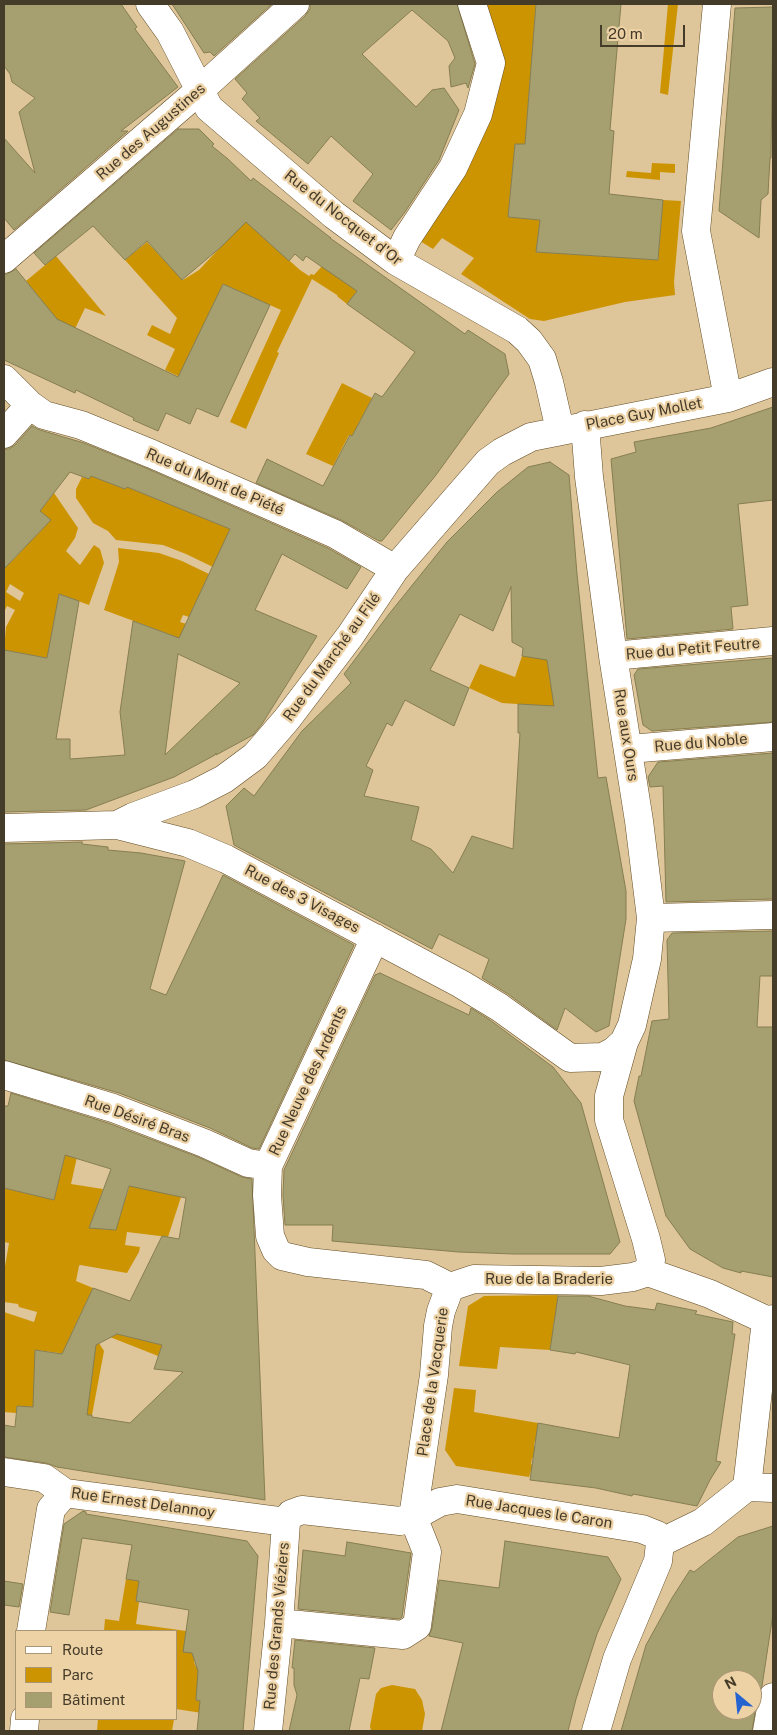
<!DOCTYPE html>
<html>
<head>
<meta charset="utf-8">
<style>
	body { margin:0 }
	#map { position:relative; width:777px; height:1735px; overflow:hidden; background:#dfc59a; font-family:"Public Sans",sans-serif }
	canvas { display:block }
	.frame { position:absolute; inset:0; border:5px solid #453b29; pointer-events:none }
	.legend { position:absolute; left:15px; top:1630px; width:162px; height:90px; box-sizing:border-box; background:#edd2a6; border:1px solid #aa9674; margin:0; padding:6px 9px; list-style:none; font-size:15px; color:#453b29 }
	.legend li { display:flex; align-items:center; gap:10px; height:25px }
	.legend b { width:25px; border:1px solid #aa9674 }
	.north { position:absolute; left:712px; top:1670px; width:50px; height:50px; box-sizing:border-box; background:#edd2a6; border:1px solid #aa9674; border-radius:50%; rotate:332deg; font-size:14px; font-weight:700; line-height:20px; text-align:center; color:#453b29 }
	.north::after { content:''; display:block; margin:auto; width:18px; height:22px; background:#2563d0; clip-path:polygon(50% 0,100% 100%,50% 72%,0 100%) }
	.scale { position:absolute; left:600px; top:25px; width:85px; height:22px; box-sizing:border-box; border:2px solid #453b29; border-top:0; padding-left:6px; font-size:15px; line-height:18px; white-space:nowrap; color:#453b29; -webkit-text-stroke:4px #edd2a6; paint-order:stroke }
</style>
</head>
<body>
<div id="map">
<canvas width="777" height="1735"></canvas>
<div class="frame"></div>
<ul class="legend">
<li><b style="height:6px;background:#fff"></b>Route</li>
<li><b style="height:14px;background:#cd9402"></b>Parc</li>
<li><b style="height:14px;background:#a69f70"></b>Bâtiment</li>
</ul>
<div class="north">N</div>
<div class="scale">20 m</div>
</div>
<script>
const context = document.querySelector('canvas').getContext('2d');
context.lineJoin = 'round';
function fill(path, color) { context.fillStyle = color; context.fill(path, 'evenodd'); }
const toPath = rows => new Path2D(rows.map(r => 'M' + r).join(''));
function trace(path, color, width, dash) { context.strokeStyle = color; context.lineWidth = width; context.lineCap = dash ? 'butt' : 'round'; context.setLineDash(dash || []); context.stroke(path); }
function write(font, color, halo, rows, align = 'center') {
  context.font = font + ' "Public Sans",sans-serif'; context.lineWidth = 4.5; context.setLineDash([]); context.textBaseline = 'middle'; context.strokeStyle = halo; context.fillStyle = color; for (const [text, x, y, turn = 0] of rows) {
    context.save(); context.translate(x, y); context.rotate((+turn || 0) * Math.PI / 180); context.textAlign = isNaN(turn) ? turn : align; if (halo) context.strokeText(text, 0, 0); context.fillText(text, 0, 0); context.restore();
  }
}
fill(toPath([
	[484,4,536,4,525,144,515,144,508,217,540,220,536,252,658,260,663,200,681,201,674,282,675,295,625,302,544,321,530,319,461,274,474,258,442,238,433,249,420,241,472,157],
	[668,4,678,4,668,95,660,93],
	[652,163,675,164,675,173,660,172,660,180,626,177,627,171,651,173],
	[245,221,300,270,309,276,311,274,314,275,323,265,357,291,347,304,338,297,337,295,312,279,277,352,279,353,246,429,230,422,281,310,223,284,180,377,165,370,175,349,147,335,152,325,170,334,177,318,125,260,147,242,183,280,199,270],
	[56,256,106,316,85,308,73,333,65,330,26,281],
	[342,383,372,398,352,436,349,435,333,466,306,454],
	[91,476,125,489,127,487,230,529,213,567,186,554,163,545,116,540,108,531,93,523,76,498,76,489,82,477,89,479],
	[54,493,78,528,75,538,66,551,80,565,94,545,100,549,104,563,89,605,59,594,48,658,4,650,6,627,15,610,7,606,4,612,4,558,10,563,51,520,40,511],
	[10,584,24,593,20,601,6,592],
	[118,548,159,553,182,561,209,574,189,617,183,615,180,622,220,634,216,672,174,636,104,610,119,562],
	[522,656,547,659,552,690,565,707,502,703,469,688,480,664,515,677],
	[66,1151,77,1157,71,1184,103,1189,90,1228,115,1230,132,1179,163,1193,181,1197,168,1237,127,1232,125,1245,140,1247,139,1252,127,1273,80,1265,79,1266,76,1281,93,1288,72,1332,99,1343,104,1351,92,1415,87,1415,86,1359,59,1353,36,1350,49,1420,33,1407,17,1406,16,1413,4,1412,4,1312,34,1322,37,1312,19,1307,18,1304,4,1302,4,1272,9,1243,4,1242,4,1188,54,1200],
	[558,1295,557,1299,560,1300,553,1326,553,1343,551,1343,550,1350,500,1347,497,1369,459,1366,468,1306,484,1296],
	[117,1334,162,1345,158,1356,110,1337],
	[454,1388,476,1390,474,1412,538,1423,537,1440,535,1440,534,1446,536,1447,534,1458,532,1458,531,1464,533,1465,529,1477,456,1466,445,1450],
	[126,1579,139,1581,136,1601,139,1602,136,1624,186,1631,190,1604,220,1606,185,1643,184,1652,199,1653,194,1659,194,1662,196,1667,203,1668,196,1700,204,1701,202,1713,176,1709,176,1631,104,1631,105,1619,119,1621],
	[392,1685,415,1689,422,1700,425,1714,422,1731,371,1731,370,1726,376,1694,381,1688],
	[98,1719,174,1719,172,1731,97,1731]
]), '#cd9402');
const building = toPath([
	[4,4,121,4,137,27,135,29,178,87,121,131,128,131,14,230,4,218,4,138,35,173,19,112,35,98,12,82,10,74,4,66,4,4],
	[172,4,272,4,214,56,210,52,204,53,172,4],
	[310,4,457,4,475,64,468,88,466,83,451,87,449,66,455,58,448,41,412,10,362,54,416,107,432,90,444,88,459,110,439,160,405,212,391,230,353,201,373,174,331,136,308,164,256,121,260,118,242,99,247,93,235,79,305,16,310,9,310,4],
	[536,4,621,4,610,130,614,131,609,194,663,200,658,260,536,252,540,220,508,217,515,144,525,144,536,4],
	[773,7,771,158,770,158,768,194,761,200,759,238,719,211,735,8,773,7],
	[178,129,199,129,214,144,212,146,228,159,251,181,253,178,331,238,330,238,465,334,468,330,505,354,509,374,436,475,382,541,379,541,341,520,256,483,267,459,323,486,350,435,352,436,375,393,382,397,415,352,347,304,357,291,306,256,303,261,295,254,289,261,246,222,221,247,182,280,147,241,125,260,93,226,45,265,34,253,178,129],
	[16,269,57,319,178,377,223,284,270,305,218,417,197,408,190,424,166,413,158,431,133,420,134,418,76,390,75,393,4,360,4,274,7,274,16,269],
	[773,407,773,500,738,504,748,605,731,607,733,629,627,639,611,459,636,452,634,442,711,428,773,407],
	[32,426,40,430,84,443,146,468,328,548,361,567,347,589,282,554,255,610,317,636,262,724,253,735,216,755,216,753,215,755,174,777,86,810,4,812,4,650,47,658,59,594,79,601,56,739,70,739,70,759,125,755,120,712,133,621,179,638,230,529,127,487,125,489,91,476,89,479,70,472,40,511,51,520,4,569,4,449,9,449,15,445,32,426],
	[178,654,240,683,165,755,178,654],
	[550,462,569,475,577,574,598,778,606,777,626,891,626,919,609,1026,596,1032,565,1008,557,1030,508,994,482,978,489,959,439,934,432,949,234,845,226,806,244,788,254,796,302,731,351,683,344,674,389,614,447,542,497,492,528,467,550,462],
	[511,587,512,642,523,648,522,656,547,660,554,706,518,704,518,733,520,733,513,849,472,836,453,873,431,849,411,840,419,807,364,796,373,770,366,766,387,723,392,726,405,700,454,726,469,688,430,670,460,614,493,631,511,587],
	[773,658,773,722,652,731,643,725,634,675,638,669,773,658],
	[773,753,773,899,666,902,663,786,650,787,648,777,658,762,773,753],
	[82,842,82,844,108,847,108,850,141,853,185,861,150,989,166,995,223,875,354,945,259,1149,252,1148,210,1128,119,1093,4,1060,4,844,82,842],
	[773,931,773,976,760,976,757,1027,773,1027,773,1277,741,1271,741,1273,723,1268,690,1249,666,1216,634,1101,639,1076,641,1076,652,1021,669,1019,667,940,672,933,773,931],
	[380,973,469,1015,471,1008,490,1020,553,1067,581,1103,620,1242,610,1254,514,1254,459,1252,332,1241,333,1225,285,1225,283,1195,284,1170,375,975,380,973],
	[11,1093,108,1123,198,1157,242,1177,252,1179,265,1500,57,1467,46,1463,4,1457,4,1425,15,1427,17,1406,33,1407,35,1350,62,1354,93,1288,130,1301,162,1236,179,1239,186,1198,129,1186,116,1230,89,1228,111,1169,65,1155,54,1200,4,1188,4,1106,8,1106,11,1093],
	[117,1334,162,1345,154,1369,183,1372,130,1423,92,1417,92,1415,87,1415,96,1345,117,1334],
	[558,1296,588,1296,625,1306,655,1310,657,1303,697,1311,695,1314,733,1322,732,1334,735,1334,716,1461,721,1462,710,1480,697,1506,633,1494,632,1496,596,1488,530,1480,538,1423,619,1438,630,1365,576,1352,575,1354,550,1350,558,1296],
	[83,1511,86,1512,86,1514,247,1541,258,1556,243,1731,197,1731,200,1701,196,1700,198,1671,192,1653,183,1652,189,1610,136,1601,139,1581,126,1579,132,1545,82,1538,69,1615,50,1612,64,1524,83,1511],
	[773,1526,773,1614,762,1686,758,1694,752,1731,621,1731,646,1645,672,1598,690,1570,694,1572,738,1537,773,1526],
	[722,1680,752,1680,752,1710,722,1710,722,1680],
	[505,1541,608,1557,621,1579,597,1634,576,1699,568,1731,441,1731,463,1643,429,1636,432,1628,439,1580,499,1588,505,1541],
	[347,1542,411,1553,402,1617,399,1619,298,1609,303,1550,345,1556,347,1542],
	[4,1581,23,1584,19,1607,4,1605,4,1581],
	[295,1640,375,1648,369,1679,360,1678,349,1731,289,1731,297,1695,294,1685,294,1668,292,1668,295,1640]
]);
fill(building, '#a69f70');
trace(building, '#857e51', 1);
const minor = toPath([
	[150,4,170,32,209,108,334,215,396,261,517,330,529,341,542,359,549,382,560,430],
	[717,4,696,231,728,398],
	[4,259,201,89,295,4],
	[396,261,407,238,453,168,478,114,491,63,472,4],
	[4,379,30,405,44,415,81,425,152,454,335,534,395,569],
	[585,425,589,477,613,656,639,821,651,918,647,959,632,1025,624,1042,609,1096,609,1120,646,1239,651,1260,648,1272],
	[4,434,30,405],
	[613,656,773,641],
	[629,749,773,737],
	[117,825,133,817,195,794,224,779,255,756,287,719,350,636,395,569,488,462,502,452,531,437,728,398,773,382],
	[4,828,117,825,188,843,226,859,461,984,499,1007,570,1058,603,1057,614,1051,624,1042],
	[651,918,773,915],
	[375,938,268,1166,267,1195,270,1236,276,1250,282,1256,308,1262,426,1275,450,1287],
	[4,1075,113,1108,204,1143,248,1163,268,1166],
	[648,1272,710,1294,766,1320,773,1319],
	[450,1287,474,1279,601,1281,633,1277,648,1272],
	[4,1472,44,1478,65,1493,286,1522],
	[747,1487,773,1488],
	[660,1543,703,1522,747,1487,766,1320],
	[279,1623,403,1635,417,1626,427,1552,413,1517,434,1375,438,1326,441,1311,450,1287],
	[31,1631,51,1509,65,1493],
	[24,1731,25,1719],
	[268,1731,279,1623,286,1522,291,1514,302,1510,400,1521,413,1517,440,1502,457,1499,642,1529,657,1535,660,1543,658,1561,617,1659,596,1731],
	[767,1731,773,1697]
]);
trace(minor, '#624c23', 29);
trace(minor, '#fff', 28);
write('15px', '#453b29', '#edd2a6', [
	["Rue des Augustines",151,132,-41],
	["Rue du Nocquet d'Or",343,218,38],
	["Place Guy Mollet",644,414,-11],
	["Rue du Mont de Piété",215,482,23],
	["Rue du Petit Feutre",693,649,-5],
	["Rue du Marché au Filé",332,657,-54],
	["Rue aux Ours",626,735,81],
	["Rue du Noble",701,743,-5],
	["Rue des 3 Visages",302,899,28],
	["Rue Neuve des Ardents",308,1081,-65],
	["Rue Désiré Bras",137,1119,20],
	["Rue de la Braderie",549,1279],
	["Place de la Vacquerie",433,1382,-82],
	["Rue Ernest Delannoy",143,1503,8],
	["Rue Jacques le Caron",539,1512,9],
	["Rue des Grands Viéziers",277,1626,-85]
]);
</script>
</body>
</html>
